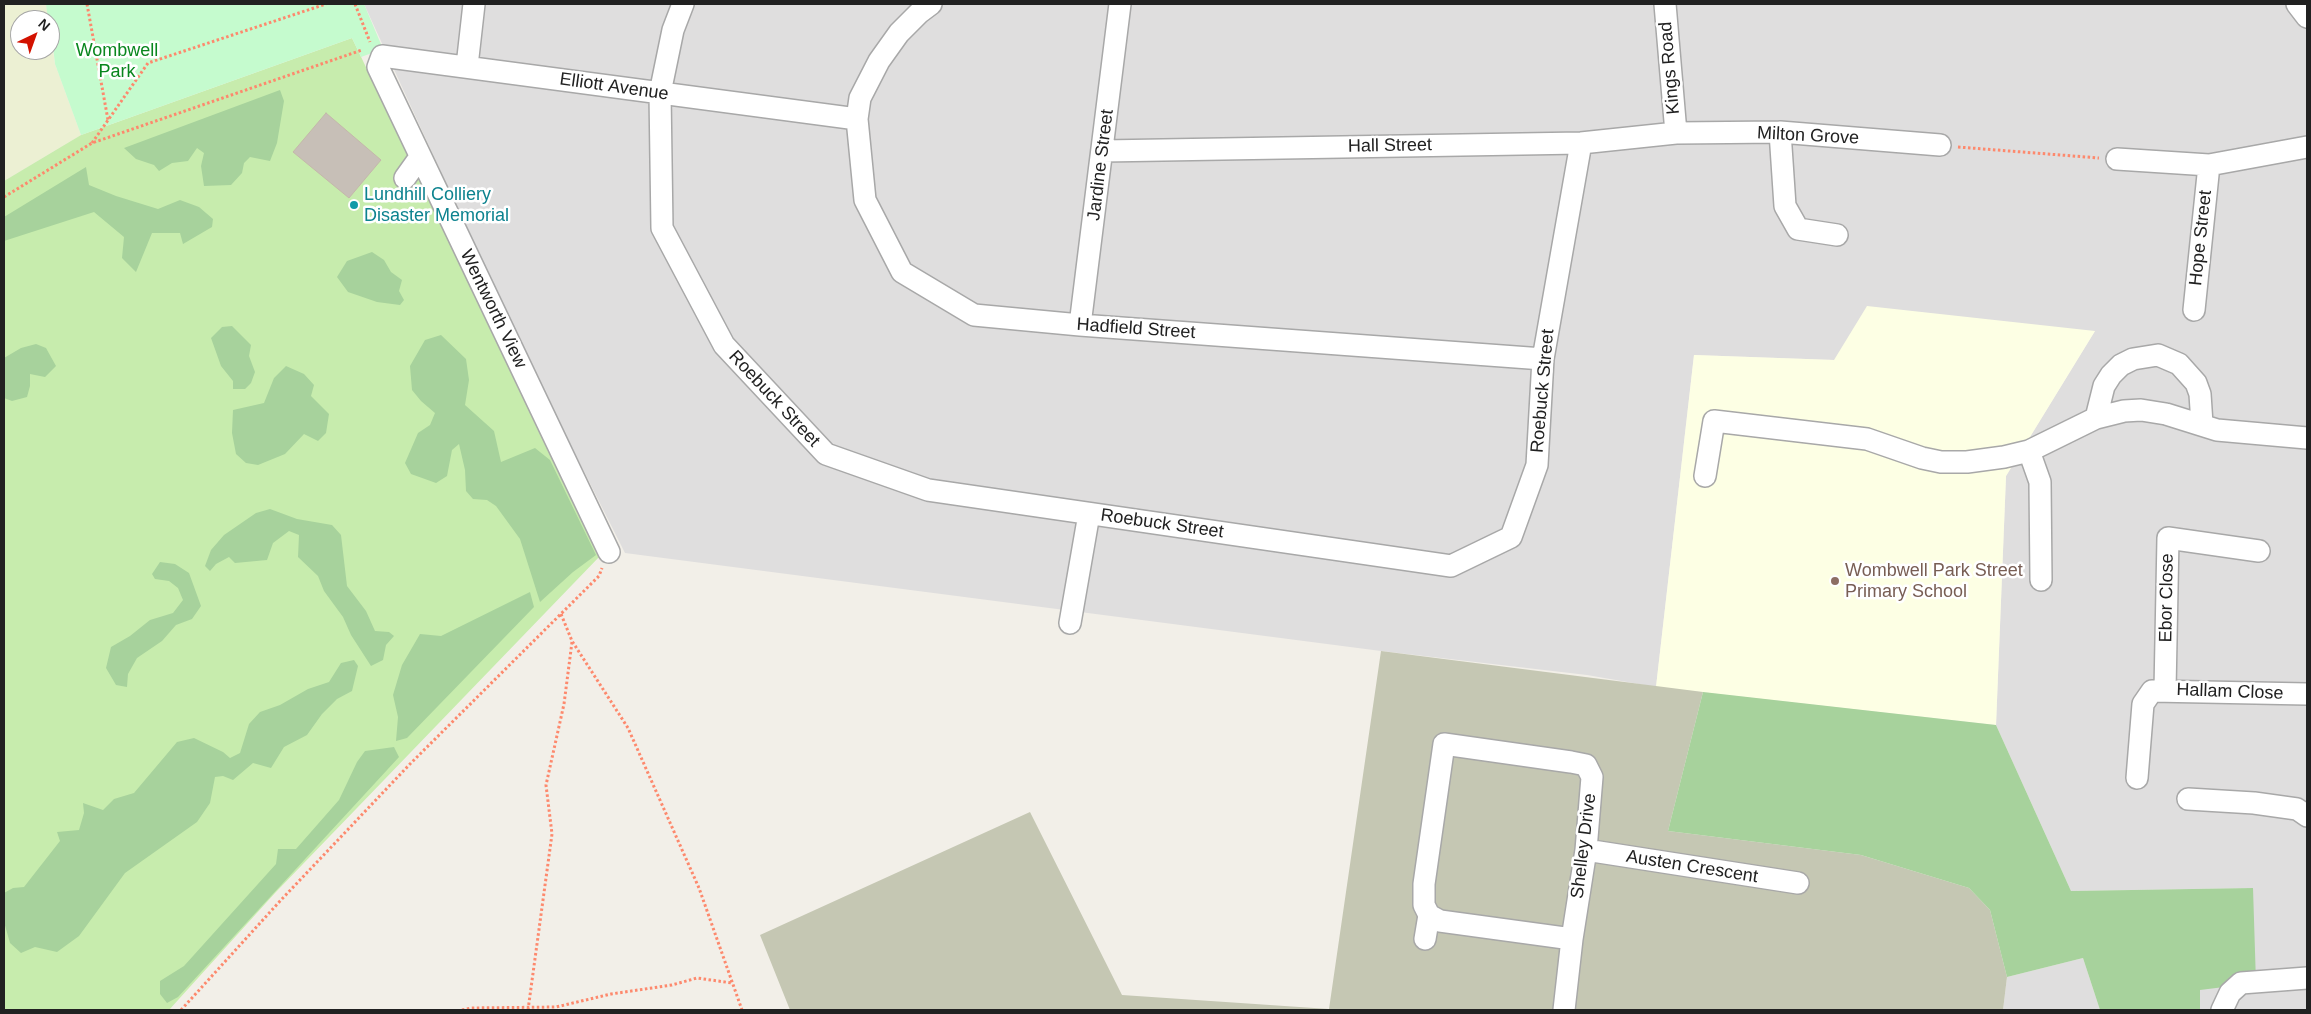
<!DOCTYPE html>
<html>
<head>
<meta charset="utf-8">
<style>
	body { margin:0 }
	#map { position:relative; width:2311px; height:1014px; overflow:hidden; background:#f2efe8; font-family:Helvetica,sans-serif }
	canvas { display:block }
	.frame { position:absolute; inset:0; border:5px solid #212121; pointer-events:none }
	.north { position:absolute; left:10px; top:10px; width:50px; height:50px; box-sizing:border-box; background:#fff; border:1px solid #a6a6a6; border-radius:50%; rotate:42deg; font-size:14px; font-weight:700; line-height:20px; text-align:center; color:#212121 }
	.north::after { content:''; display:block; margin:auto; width:18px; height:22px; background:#d31200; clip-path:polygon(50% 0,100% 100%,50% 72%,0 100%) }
</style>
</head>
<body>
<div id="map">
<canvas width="2311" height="1014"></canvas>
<div class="frame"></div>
<div class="north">N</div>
</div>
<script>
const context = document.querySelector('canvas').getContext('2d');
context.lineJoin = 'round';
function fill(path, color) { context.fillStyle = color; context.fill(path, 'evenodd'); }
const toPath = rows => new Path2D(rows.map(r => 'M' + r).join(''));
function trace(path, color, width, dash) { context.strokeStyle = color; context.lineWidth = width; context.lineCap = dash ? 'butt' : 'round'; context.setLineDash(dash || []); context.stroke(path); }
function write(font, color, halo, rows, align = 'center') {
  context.font = font + ' Helvetica,sans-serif'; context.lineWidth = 5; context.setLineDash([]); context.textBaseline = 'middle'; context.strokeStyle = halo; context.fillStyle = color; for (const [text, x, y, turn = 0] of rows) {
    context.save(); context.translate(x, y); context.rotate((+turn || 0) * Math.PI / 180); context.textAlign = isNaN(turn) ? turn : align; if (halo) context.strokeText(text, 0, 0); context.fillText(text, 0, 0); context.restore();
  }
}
fill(toPath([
	[364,4,2307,4,2307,1010,2200,1010,2200,990,2253,888,2071,891,1996,725,2006,476,2095,331,1834,360,1694,355,1656,687,1587,675,1381,651,625,553,518,340],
	[2083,958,2100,1010,2003,1010,2007,977]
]), '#dfdede');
fill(toPath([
	[1867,306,2095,331,2006,476,1996,725,1656,687,1694,355,1834,360]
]), '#fdffe4');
fill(toPath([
	[1381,651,1703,692,1668,831,1861,855,1969,888,1990,910,2007,977,2003,1010,790,1010,760,935,1030,812,1122,995,1329,1009]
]), '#c5c7b3');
fill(toPath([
	[4,4,46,4,48,20,20,20,20,50,50,50,50,31,55,64,81,135,4,181]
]), '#ecf0d3');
fill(toPath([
	[352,38,600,556,275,893,169,1010,4,1010,4,181,81,135]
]), '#c7ecad');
fill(toPath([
	[280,90,284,101,277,143,270,161,250,157,244,163,242,173,231,185,204,186,201,166,204,153,197,148,188,161,172,163,159,171,154,165,136,159,124,148],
	[86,167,89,185,116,196,158,209,180,200,199,207,213,219,212,227,183,244,180,233,152,233,136,272,122,258,124,237,94,212,4,241,4,217],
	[372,252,384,260,391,272,402,280,399,291,404,300,400,305,377,302,348,292,337,277,347,261],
	[232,326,251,345,249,356,255,372,251,383,245,389,233,389,233,381,221,366,211,338,222,327],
	[441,335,466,359,469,380,465,405,494,431,501,462,535,448,550,460,596,555,573,572,540,602,520,539,496,506,487,500,473,499,466,491,465,470,459,444,452,450,447,476,436,483,411,474,405,463,418,433,430,425,435,413,421,401,412,390,410,366,425,340],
	[36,344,46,348,56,366,45,377,30,374,30,386,27,397,12,401,4,398,4,358,21,348],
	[286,366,304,374,314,385,311,396,329,414,326,433,318,441,304,434,285,454,258,465,246,463,236,454,232,433,233,410,264,403,274,378],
	[270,509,297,519,332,525,341,535,347,586,366,611,375,631,389,632,394,636,386,645,383,660,371,666,351,635,343,617,324,591,318,576,298,557,299,535,289,531,273,543,267,560,235,563,229,557,216,564,210,571,205,566,211,550,224,535,256,513],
	[160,562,175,564,189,573,201,606,192,619,176,625,162,641,137,658,128,674,127,687,116,685,106,668,111,647,130,636,150,620,173,613,183,600,178,588,169,581,155,579,152,574],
	[530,592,534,607,407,738,396,741,398,717,393,695,402,665,420,634,441,636],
	[354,660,358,666,352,691,337,699,322,714,307,735,284,747,271,768,253,763,233,780,223,776,215,777,210,803,197,822,125,873,79,936,57,952,35,947,21,953,10,943,4,922,4,893,13,888,24,887,60,841,57,832,79,830,84,813,83,803,103,810,114,799,134,793,177,742,194,738,223,752,230,758,240,753,249,724,260,712,280,705,308,689,329,682,341,663],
	[1703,692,1996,725,2071,891,2253,888,2256,983,2200,990,2200,1010,2100,1010,2083,958,2007,977,1990,910,1969,888,1861,855,1668,831],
	[394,747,399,757,178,997,167,1003,160,994,160,981,184,966,276,864,278,849,296,849,339,800,357,762,365,751]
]), '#a7d29c');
fill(toPath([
	[46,4,364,4,383,49,361,57,352,38,81,135,55,64,50,20,48,20]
]), '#c5fbce');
const building = toPath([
	[326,113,381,160,349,198,293,152,326,113]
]);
fill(building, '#c7bfb7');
trace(building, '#c4b8aa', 1);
const minor = toPath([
	[683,4,673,30,660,93,662,228,724,345,826,454,928,490,1451,566,1511,537,1537,465,1543,359,1581,143],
	[931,4,919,13,899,33,879,61,860,98,857,119,865,200,902,272,974,315,1080,325,1543,359],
	[1665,4,1676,133],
	[2297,4,2307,17],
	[467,66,474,4],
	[1780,132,1785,206,1798,229,1837,235],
	[1103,151,1581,143,1676,133,1780,132,1940,145],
	[2117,159,2209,165,2307,147],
	[405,178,420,157],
	[2194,310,2209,165],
	[1080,325,1120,4],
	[2096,418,2104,386,2111,375,2121,365,2133,359,2158,355,2179,364,2196,383,2200,394,2202,424],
	[2029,451,2040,482,2041,580],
	[1705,476,1714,421,1867,439,1922,458,1941,462,1967,462,2004,457,2029,451,2096,418,2124,411,2141,410,2166,414,2217,430,2307,438],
	[609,552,378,67,382,56,857,119],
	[1070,623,1089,514],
	[2165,690,2168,538,2259,551],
	[2137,778,2143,704,2152,691,2307,694],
	[2188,799,2254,803,2297,809,2307,816],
	[1586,850,1798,883],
	[1425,939,1429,915],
	[1564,1010,1572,939,1586,850,1592,777,1586,765,1571,762,1444,744,1424,884,1424,905,1429,915,1440,921,1572,939],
	[2222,1010,2230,993,2241,983,2307,978]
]);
trace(minor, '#a8a8a8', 24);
trace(toPath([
	[87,4,108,120],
	[355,4,370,42],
	[92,143,148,63,326,4],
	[1958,147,2099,158],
	[4,197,92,143,362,50],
	[561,614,572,641,628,728,699,888,742,1010],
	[181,1010,281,900,410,764,599,576,602,568],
	[462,1010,471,1008,556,1007,611,994,672,985,697,978,732,983],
	[528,1010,552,834,546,785,564,704,572,642]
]), '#fd896d', 3, [2.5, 2.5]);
trace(minor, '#fff', 21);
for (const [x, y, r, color] of [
	[354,205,5,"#0f9aa8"],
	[1835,581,5,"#8d6e63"]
]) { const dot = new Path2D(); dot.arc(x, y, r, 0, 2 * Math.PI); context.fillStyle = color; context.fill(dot); trace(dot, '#fff', 2); }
write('18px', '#09861e', '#fff', [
	["Wombwell",117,51],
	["Park",117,72]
]);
write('18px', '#212121', '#fff', [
	["Kings Road",1670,68,-95],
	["Elliott Avenue",614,87,8],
	["Milton Grove",1808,136,3],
	["Hall Street",1390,146,-1],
	["Jardine Street",1101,165,-83],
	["Hope Street",2201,238,-84],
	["Wentworth View",493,309,64],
	["Hadfield Street",1136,329,4],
	["Roebuck Street",1543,391,-85],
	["Roebuck Street",774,399,47],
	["Roebuck Street",1162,524,8],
	["Ebor Close",2167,598,-89],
	["Hallam Close",2230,692,2],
	["Shelley Drive",1584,846,-83],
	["Austen Crescent",1692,867,9]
]);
write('18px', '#0d838f', '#fff', [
	["Lundhill Colliery",364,195],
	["Disaster Memorial",364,216]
], 'left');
write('18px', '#785e54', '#fff', [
	["Wombwell Park Street",1845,571],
	["Primary School",1845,592]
], 'left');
</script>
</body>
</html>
